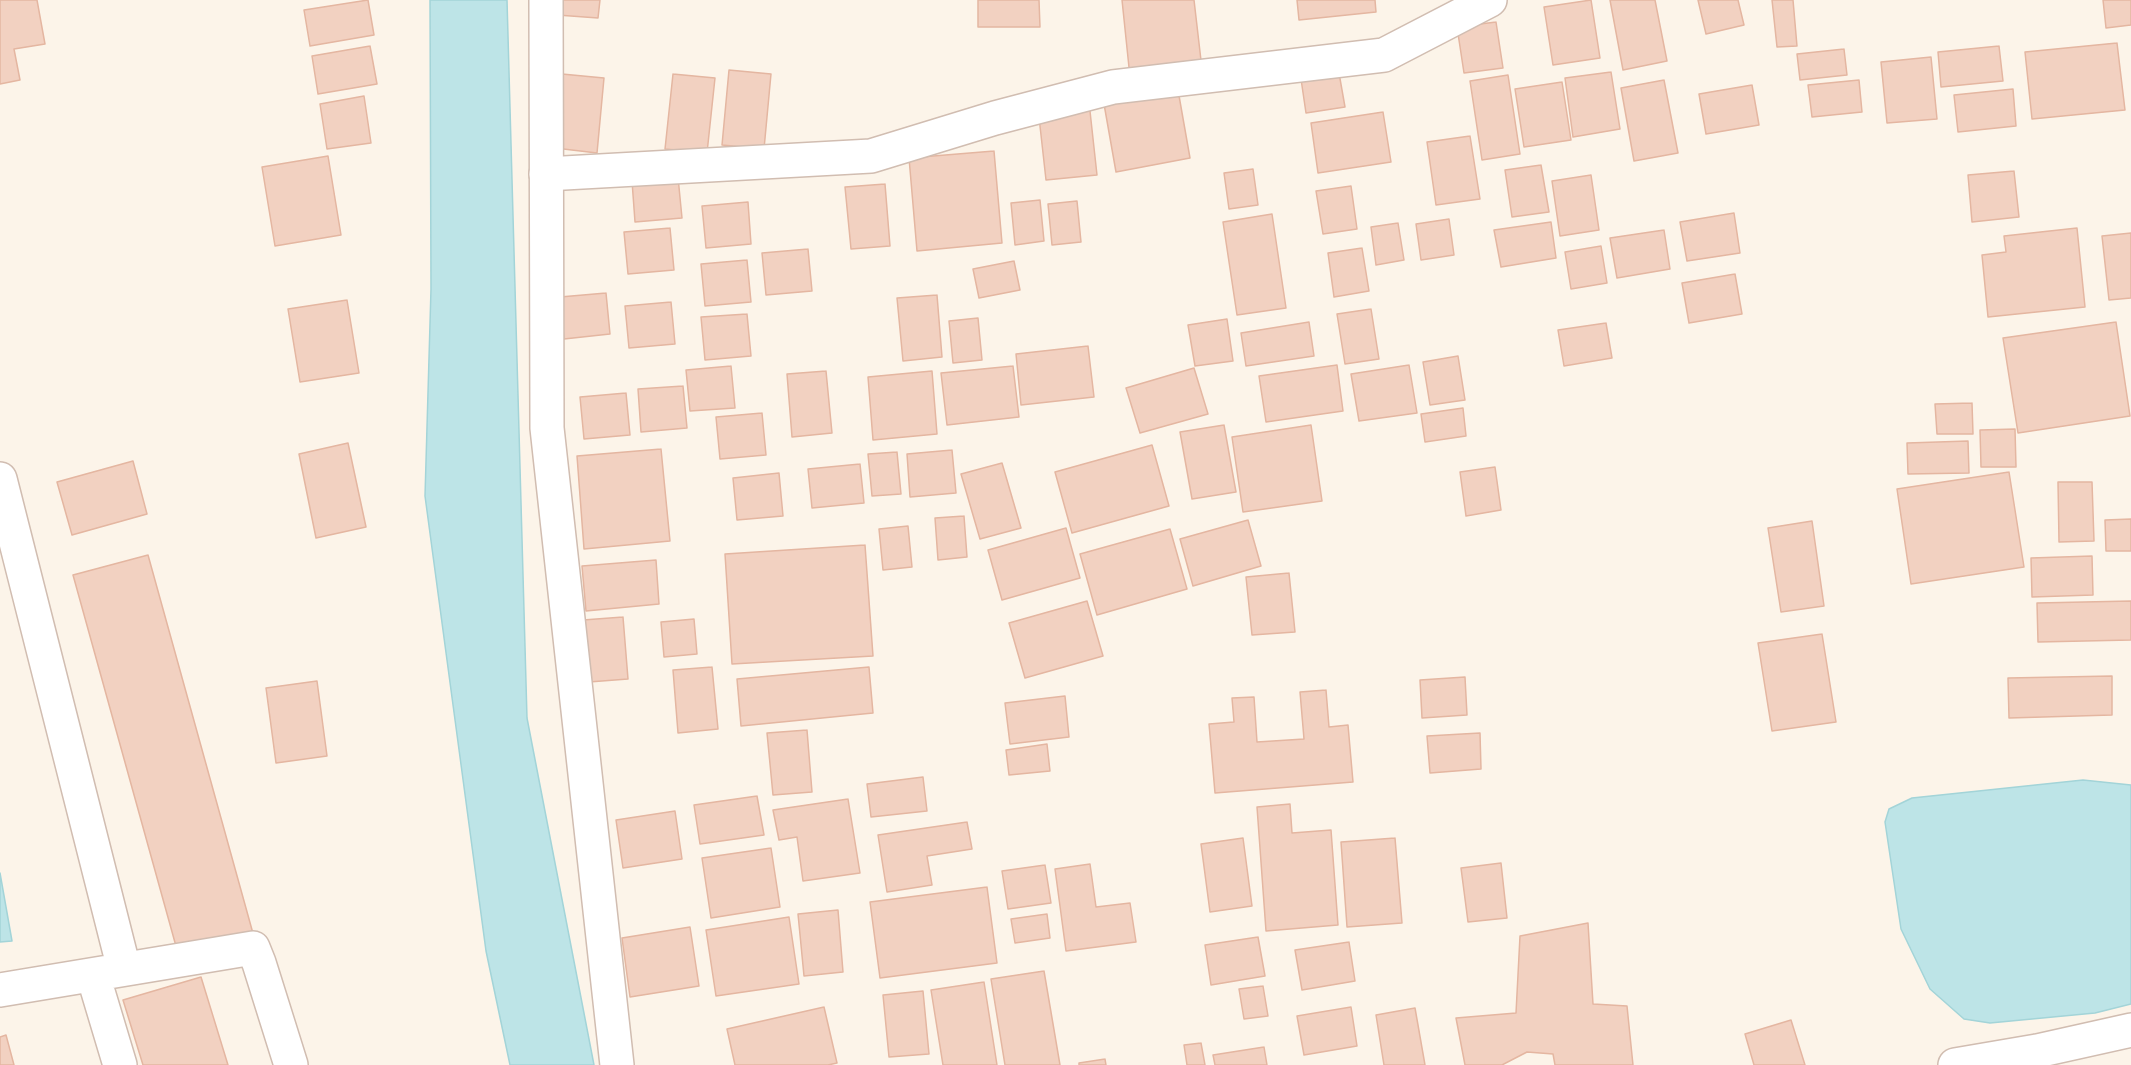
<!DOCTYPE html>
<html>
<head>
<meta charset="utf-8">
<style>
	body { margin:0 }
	canvas { display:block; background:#fcf4e9 }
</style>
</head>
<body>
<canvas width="2131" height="1065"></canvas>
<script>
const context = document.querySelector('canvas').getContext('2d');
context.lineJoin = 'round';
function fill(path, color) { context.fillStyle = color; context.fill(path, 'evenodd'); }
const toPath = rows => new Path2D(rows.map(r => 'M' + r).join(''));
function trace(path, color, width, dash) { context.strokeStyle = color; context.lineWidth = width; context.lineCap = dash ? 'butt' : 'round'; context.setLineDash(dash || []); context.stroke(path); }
const water = toPath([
	[430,0,507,0,527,718,594,1065,510,1065,486,951,425,496,431,289,430,0],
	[2083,780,2131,785,2131,1004,2095,1013,1990,1023,1964,1019,1930,989,1901,929,1885,822,1889,809,1912,798,2083,780],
	[0,873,12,941,0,942,0,873]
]);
fill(water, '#bde4e7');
trace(water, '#a3d4d8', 1.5);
const building = toPath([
	[0,0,37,0,45,44,14,49,20,80,0,84,0,0],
	[368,0,374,35,310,46,304,10,368,0],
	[558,0,600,0,598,18,557,15,558,0],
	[978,0,1039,0,1040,27,978,27,978,0],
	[1122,0,1194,0,1202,69,1130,77,1122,0],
	[1297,0,1375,0,1376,12,1299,20,1297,0],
	[1591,0,1600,58,1553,65,1544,7,1591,0],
	[1610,0,1655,0,1667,61,1623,70,1610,0],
	[1698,0,1738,0,1744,25,1706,34,1698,0],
	[1772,0,1793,0,1797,46,1777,47,1772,0],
	[2103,0,2131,0,2131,25,2106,28,2103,0],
	[1496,22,1503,68,1464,73,1457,27,1496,22],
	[2117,43,2125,110,2032,119,2025,52,2117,43],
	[370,46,377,84,318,94,312,56,370,46],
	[1999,46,2003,81,1941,87,1938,52,1999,46],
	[1844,49,1847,75,1800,80,1797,54,1844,49],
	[1931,57,1937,119,1887,123,1881,62,1931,57],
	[729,70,771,74,764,149,722,145,729,70],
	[1611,72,1620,129,1573,137,1565,78,1611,72],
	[1339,73,1345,107,1306,113,1301,79,1339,73],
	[562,74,604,78,597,153,555,148,562,74],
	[673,74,715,78,707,153,665,149,673,74],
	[1508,75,1520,154,1482,160,1470,81,1508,75],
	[1664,80,1678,153,1634,161,1621,88,1664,80],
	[1859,80,1862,112,1812,117,1808,85,1859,80],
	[1562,82,1571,140,1524,147,1515,89,1562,82],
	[1752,85,1759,125,1706,134,1699,94,1752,85],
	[2013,89,2016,126,1958,132,1954,95,2013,89],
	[1178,90,1190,158,1116,172,1104,104,1178,90],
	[364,96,371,143,327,149,320,104,364,96],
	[1089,102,1097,175,1046,180,1038,108,1089,102],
	[1383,112,1391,162,1318,173,1311,123,1383,112],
	[1470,136,1480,199,1436,205,1427,142,1470,136],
	[994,151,1002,243,917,251,909,158,994,151],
	[328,156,341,235,275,246,262,167,328,156],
	[1541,165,1549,212,1512,217,1505,170,1541,165],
	[1253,169,1258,205,1229,209,1224,173,1253,169],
	[2014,171,2019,217,1972,222,1968,175,2014,171],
	[1591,175,1599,230,1560,236,1552,181,1591,175],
	[678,177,682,218,635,222,632,181,678,177],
	[885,184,890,246,851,249,845,187,885,184],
	[1351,186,1357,229,1323,234,1316,191,1351,186],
	[1040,200,1044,241,1015,245,1011,203,1040,200],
	[1077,201,1081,242,1052,245,1048,204,1077,201],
	[748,202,751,244,706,248,702,206,748,202],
	[1734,213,1740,253,1687,261,1680,222,1734,213],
	[1272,214,1286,308,1237,315,1223,222,1272,214],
	[1449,219,1454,255,1421,260,1416,224,1449,219],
	[1551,222,1556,258,1501,267,1494,230,1551,222],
	[1398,223,1404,260,1376,265,1371,227,1398,223],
	[670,228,674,270,628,274,624,232,670,228],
	[2077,228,2085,307,1988,317,1982,255,2006,252,2004,236,2077,228],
	[1664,230,1670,269,1617,278,1610,238,1664,230],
	[2131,233,2131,298,2109,300,2102,236,2131,233],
	[1601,246,1607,283,1571,289,1565,252,1601,246],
	[1362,248,1369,291,1334,297,1328,253,1362,248],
	[808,249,812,291,766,295,762,253,808,249],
	[747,260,751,302,705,306,701,264,747,260],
	[1014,261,1020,290,979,298,973,269,1014,261],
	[1735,274,1742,314,1689,323,1682,283,1735,274],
	[606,293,610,334,564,339,560,297,606,293],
	[937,295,942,357,903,361,897,298,937,295],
	[347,300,359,373,300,382,288,309,347,300],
	[671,302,675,344,629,348,625,306,671,302],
	[1371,309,1379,359,1345,364,1337,314,1371,309],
	[747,314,751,356,705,360,701,317,747,314],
	[978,318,982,360,953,363,949,321,978,318],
	[1227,319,1233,361,1195,366,1188,325,1227,319],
	[1309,322,1314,356,1246,366,1241,333,1309,322],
	[2116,322,2130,416,2018,433,2003,338,2116,322],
	[1606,323,1612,358,1564,366,1558,330,1606,323],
	[1088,346,1094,397,1021,405,1016,354,1088,346],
	[1458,356,1465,400,1430,405,1423,362,1458,356],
	[1337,365,1343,411,1266,422,1259,376,1337,365],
	[1409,365,1417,413,1359,421,1351,374,1409,365],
	[731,366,735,408,690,411,686,370,731,366],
	[1013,366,1019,417,947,425,941,373,1013,366],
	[1194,368,1208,414,1140,433,1126,388,1194,368],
	[826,371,832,433,792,437,787,374,826,371],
	[932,371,937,434,873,440,868,377,932,371],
	[683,386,687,428,641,432,638,389,683,386],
	[626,393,630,435,584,439,580,397,626,393],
	[1972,403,1973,434,1937,434,1935,404,1972,403],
	[1463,408,1466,436,1425,442,1421,414,1463,408],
	[762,413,766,455,720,459,716,417,762,413],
	[1224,425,1236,492,1192,499,1180,432,1224,425],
	[1311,425,1322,501,1243,512,1232,437,1311,425],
	[2015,429,2016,467,1981,467,1980,430,2015,429],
	[1968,441,1969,473,1908,474,1907,443,1968,441],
	[348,443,366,527,316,538,299,454,348,443],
	[1152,445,1169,506,1072,533,1055,472,1152,445],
	[661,449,670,541,584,549,577,456,661,449],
	[952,450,956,493,910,497,907,454,952,450],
	[897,452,901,494,872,496,868,454,897,452],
	[133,461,147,514,72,535,57,482,133,461],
	[1002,463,1021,528,980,539,961,474,1002,463],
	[860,464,864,503,812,508,808,469,860,464],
	[1495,467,1501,510,1466,516,1460,472,1495,467],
	[2009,472,2024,567,1911,584,1897,489,2009,472],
	[779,473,783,516,737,520,733,478,779,473],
	[2058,482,2092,482,2094,541,2059,542,2058,482],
	[964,516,967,557,938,560,935,518,964,516],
	[2131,519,2131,551,2106,551,2105,520,2131,519],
	[1248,520,1261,566,1193,586,1180,539,1248,520],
	[1812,521,1824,606,1781,612,1768,528,1812,521],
	[908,526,912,567,883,570,879,529,908,526],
	[1066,528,1080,578,1002,600,988,550,1066,528],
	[1170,529,1187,589,1097,615,1080,554,1170,529],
	[865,545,873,656,732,664,725,554,865,545],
	[148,555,254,937,179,957,73,575,148,555],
	[2092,556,2093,595,2032,597,2031,558,2092,556],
	[656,560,659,604,586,611,582,566,656,560],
	[1289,573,1295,632,1252,635,1246,577,1289,573],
	[1087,601,1103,656,1025,678,1009,623,1087,601],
	[2131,601,2131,640,2038,642,2037,603,2131,601],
	[623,617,628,679,589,682,583,620,623,617],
	[694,619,697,654,664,657,661,622,694,619],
	[1822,634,1836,722,1772,731,1758,643,1822,634],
	[712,667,718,729,678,733,673,670,712,667],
	[869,667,873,713,741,726,737,679,869,667],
	[2112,676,2112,715,2009,718,2008,678,2112,676],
	[1465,677,1467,715,1422,718,1420,680,1465,677],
	[317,681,327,756,276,763,266,688,317,681],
	[1326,690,1329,727,1348,725,1353,782,1215,793,1209,724,1234,722,1232,698,1254,697,1257,742,1304,739,1300,692,1326,690],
	[1065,696,1069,737,1010,744,1005,703,1065,696],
	[807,730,812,792,773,795,767,733,807,730],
	[1480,733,1481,769,1430,773,1427,736,1480,733],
	[1047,744,1050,771,1009,775,1006,750,1047,744],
	[923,777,927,811,871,817,867,784,923,777],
	[757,796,764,835,700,844,694,805,757,796],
	[848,799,860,873,803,881,797,837,779,840,773,810,848,799],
	[1290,804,1292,833,1331,830,1338,925,1266,931,1257,807,1290,804],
	[675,811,682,859,623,868,616,820,675,811],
	[967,822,972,849,927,856,932,885,887,892,878,835,967,822],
	[1243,838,1252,906,1210,912,1201,844,1243,838],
	[1395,838,1402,923,1347,927,1341,842,1395,838],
	[771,848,780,907,711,918,702,858,771,848],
	[1501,863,1507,918,1468,922,1461,868,1501,863],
	[1090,864,1096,907,1130,903,1136,942,1066,951,1055,869,1090,864],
	[1045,865,1051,903,1008,909,1002,871,1045,865],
	[987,887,997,963,880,978,870,902,987,887],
	[838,910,843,972,804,976,798,914,838,910],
	[1047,914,1050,938,1015,943,1011,919,1047,914],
	[789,917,799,984,716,996,706,930,789,917],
	[1588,923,1593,1004,1627,1006,1633,1065,1555,1065,1553,1054,1527,1052,1502,1065,1465,1065,1456,1018,1516,1013,1520,936,1588,923],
	[690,927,699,986,630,997,622,938,690,927],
	[1258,937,1265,976,1211,985,1205,945,1258,937],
	[1349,942,1355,981,1302,990,1295,950,1349,942],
	[1044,971,1060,1065,1005,1065,991,979,1044,971],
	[201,977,228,1065,143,1065,123,1000,201,977],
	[984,982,997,1065,943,1065,931,990,984,982],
	[1263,986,1268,1016,1244,1019,1239,989,1263,986],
	[923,991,929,1054,889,1057,883,995,923,991],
	[824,1007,837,1063,828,1065,735,1065,727,1029,824,1007],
	[1351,1007,1357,1046,1304,1055,1297,1016,1351,1007],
	[1415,1008,1425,1065,1384,1065,1376,1015,1415,1008],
	[1791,1020,1805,1065,1754,1065,1745,1034,1791,1020],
	[6,1035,14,1065,0,1065,0,1037,6,1035],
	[1201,1043,1205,1065,1187,1065,1184,1045,1201,1043],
	[1264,1047,1267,1065,1215,1065,1213,1055,1264,1047],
	[1105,1059,1106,1065,1079,1065,1079,1063,1105,1059]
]);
fill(building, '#f2d1c1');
trace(building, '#e4b6a1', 1.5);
const minor = toPath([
	[546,174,871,156,995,118,1113,87,1384,55,1490,0],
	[0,479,124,969],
	[93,975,120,1065],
	[0,990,253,948,259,963,291,1065],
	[1955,1065,2037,1051,2131,1030]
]);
const tertiary = toPath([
	[546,0,547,428,617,1065]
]);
trace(minor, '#d1bdb1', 36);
trace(tertiary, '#d1bdb1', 36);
trace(minor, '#fff', 33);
trace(tertiary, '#fff', 33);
</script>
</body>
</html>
